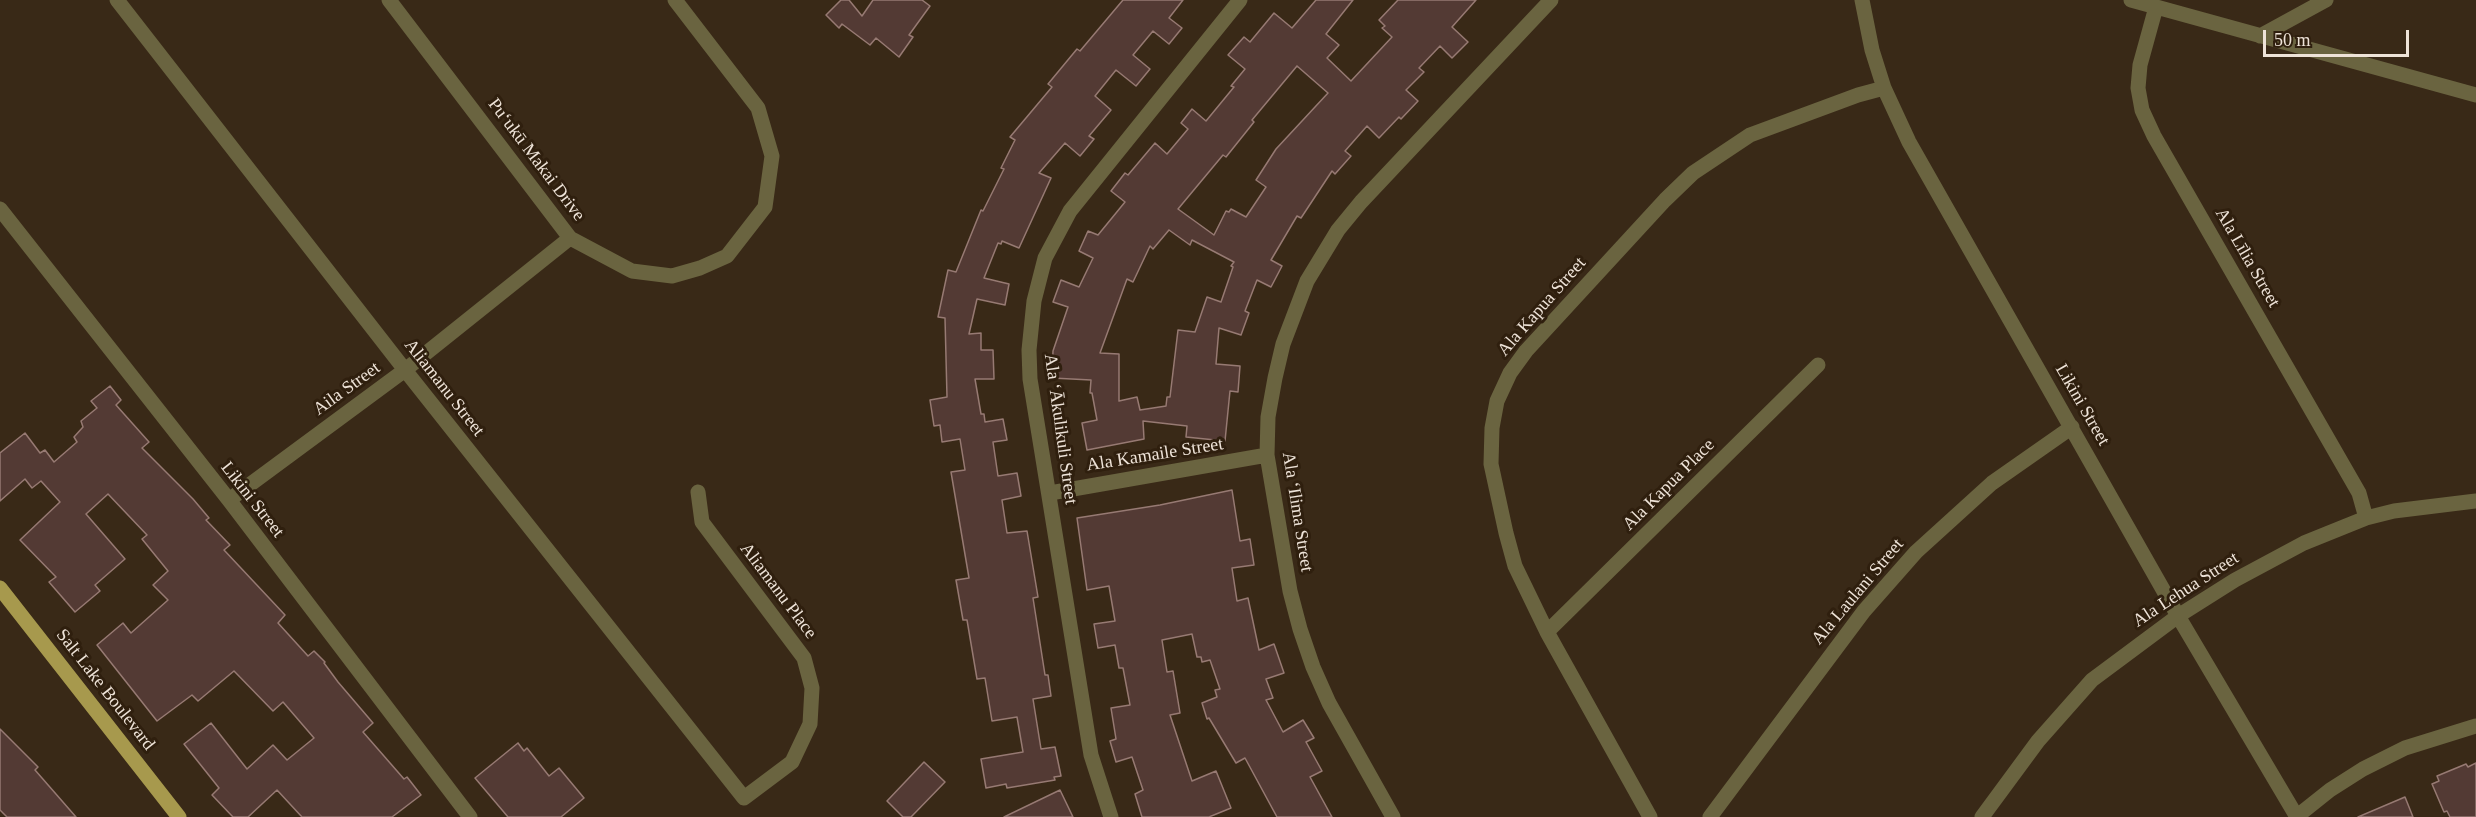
<!DOCTYPE html>
<html>
<head>
<meta charset="utf-8">
<style>
	body { margin:0 }
	#map { position:relative; width:2476px; height:817px; overflow:hidden; background:#392917; font-family:"Times New Roman",serif }
	canvas { display:block }
	.scale { position:absolute; left:2263px; top:30px; width:146px; height:27px; box-sizing:border-box; border:3px solid #eee3d8; border-top:0; padding-left:8px; font-size:18px; line-height:21px; white-space:nowrap; color:#eee3d8; -webkit-text-stroke:4px #2f1f0e; paint-order:stroke }
</style>
</head>
<body>
<div id="map">
<canvas width="2476" height="817"></canvas>
<div class="scale">50 m</div>
</div>
<script>
const context = document.querySelector('canvas').getContext('2d');
context.lineJoin = 'round';
function fill(path, color) { context.fillStyle = color; context.fill(path, 'evenodd'); }
const toPath = rows => new Path2D(rows.map(r => 'M' + r).join(''));
function trace(path, color, width, dash) { context.strokeStyle = color; context.lineWidth = width; context.lineCap = dash ? 'butt' : 'round'; context.setLineDash(dash || []); context.stroke(path); }
function write(font, color, halo, rows, align = 'center') {
  context.font = font + ' "Times New Roman",serif'; context.lineWidth = 6; context.setLineDash([]); context.textBaseline = 'middle'; context.strokeStyle = halo; context.fillStyle = color; for (const [text, x, y, turn = 0] of rows) {
    context.save(); context.translate(x, y); context.rotate((+turn || 0) * Math.PI / 180); context.textAlign = isNaN(turn) ? turn : align; if (halo) context.strokeText(text, 0, 0); context.fillText(text, 0, 0); context.restore();
  }
}
const building = toPath([
	[841,0,849,0,862,16,873,0,922,0,930,6,909,35,913,37,899,57,876,38,870,45,842,24,839,28,826,15,841,0],
	[1123,0,1183,0,1169,18,1182,28,1169,44,1153,31,1133,55,1150,69,1136,86,1116,70,1095,96,1111,110,1089,136,1094,139,1080,156,1065,143,1039,173,1051,178,1019,248,1002,241,1001,244,998,243,984,278,1009,284,1005,305,977,299,969,334,981,333,981,350,993,350,994,379,975,379,981,414,984,414,985,422,1003,419,1007,440,993,442,998,476,1017,473,1021,496,1002,500,1007,533,1027,531,1038,597,1033,598,1045,675,1048,675,1051,696,1033,699,1041,749,1055,747,1061,776,1054,777,1055,780,1007,788,1006,784,986,788,981,759,1023,752,1017,717,992,721,985,678,977,679,967,620,963,620,956,580,969,578,951,472,965,470,960,439,942,442,940,425,934,426,930,400,947,397,945,318,938,317,948,270,956,272,981,210,983,211,1004,169,1001,168,1015,140,1010,137,1052,87,1048,84,1077,49,1080,51,1123,0],
	[1316,0,1353,0,1326,34,1339,45,1327,58,1351,81,1392,37,1382,28,1385,26,1379,20,1398,0,1476,0,1452,27,1468,42,1452,58,1440,46,1419,68,1424,72,1406,90,1418,101,1401,119,1399,117,1379,138,1367,126,1345,151,1351,156,1335,174,1332,171,1301,218,1297,216,1271,260,1282,266,1271,287,1257,280,1245,311,1249,313,1241,335,1219,328,1216,364,1240,366,1238,392,1230,391,1225,441,1186,437,1187,426,1143,421,1144,439,1087,450,1082,423,1097,420,1092,393,1090,393,1091,380,1052,378,1053,351,1068,307,1053,302,1061,280,1079,287,1093,258,1079,251,1088,231,1098,235,1125,202,1111,191,1125,173,1128,175,1155,143,1167,154,1188,129,1181,123,1192,109,1206,121,1234,87,1231,86,1245,69,1228,55,1244,37,1250,42,1274,13,1292,28,1316,0],
	[1297,66,1328,93,1276,149,1256,180,1266,187,1246,217,1231,209,1229,212,1226,211,1214,235,1178,209,1223,155,1226,157,1254,122,1252,120,1297,66],
	[1169,230,1190,245,1192,240,1234,262,1231,266,1233,267,1221,302,1207,297,1195,332,1178,330,1170,397,1167,397,1166,406,1140,410,1137,397,1119,401,1119,354,1100,353,1127,279,1133,282,1150,246,1153,249,1169,230],
	[110,386,121,400,116,405,149,442,142,448,193,499,209,518,206,520,230,545,224,550,285,615,278,623,308,656,314,651,325,662,324,663,338,682,373,723,363,732,404,779,407,777,421,795,392,817,302,817,277,790,248,817,233,817,212,795,219,788,184,744,211,723,247,769,273,745,287,760,314,738,283,702,273,711,234,671,198,701,192,695,157,721,97,645,123,623,131,633,168,600,153,585,168,571,142,539,147,535,108,494,86,514,125,559,95,585,100,591,75,612,49,582,56,577,20,540,60,502,41,481,32,488,25,479,0,501,0,453,25,433,40,453,45,450,54,462,77,442,74,437,83,427,81,421,97,408,91,401,110,386],
	[1232,490,1240,541,1250,539,1254,565,1232,568,1237,601,1248,598,1259,650,1274,644,1284,673,1266,679,1273,698,1266,700,1283,732,1303,720,1314,738,1306,742,1322,771,1310,777,1332,817,1277,817,1245,758,1236,763,1209,718,1207,719,1202,703,1217,697,1215,690,1220,689,1210,660,1202,662,1201,657,1197,657,1192,634,1162,640,1167,672,1173,671,1180,713,1170,715,1192,781,1216,771,1231,808,1209,817,1142,817,1135,794,1143,790,1132,757,1116,762,1110,741,1116,739,1111,708,1130,705,1123,668,1119,668,1115,645,1098,648,1094,624,1115,621,1109,586,1087,590,1077,518,1160,505,1232,490],
	[0,729,38,767,35,770,76,817,7,817,0,810,0,729],
	[518,743,524,751,527,748,549,776,559,768,584,798,561,817,508,817,475,778,518,743],
	[924,762,945,782,911,817,903,817,887,801,924,762],
	[2476,763,2476,817,2450,817,2447,811,2444,812,2432,784,2439,781,2437,776,2466,764,2468,767,2476,763],
	[1060,790,1073,817,1004,817,1060,790],
	[2405,797,2413,817,2358,817,2405,797]
]);
fill(building, '#533a34');
trace(building, '#977a73', 1.5);
trace(toPath([
	[117,0,405,370,744,798,792,762,810,724,812,688,804,658,702,522,698,492],
	[389,0,570,238,632,271,672,276,700,268,727,256,765,207,772,156,758,108,675,0],
	[1862,0,1872,50,1884,88,1909,142,2178,616,2297,817],
	[2131,0,2476,95],
	[2156,7,2140,65,2138,88,2142,110,2154,136,2359,493,2366,518],
	[2260,36,2326,0],
	[0,209,229,500,470,817],
	[1050,493,1267,455],
	[229,500,405,370,570,238],
	[1547,632,1818,365],
	[1111,817,1091,755,1030,379,1029,350,1034,301,1045,258,1070,211,1240,0],
	[1393,817,1329,703,1313,667,1300,629,1290,591,1267,455,1268,417,1275,378,1283,344,1307,281,1338,230,1361,202,1551,0],
	[1650,817,1547,632,1515,566,1506,533,1491,464,1492,428,1497,401,1510,373,1526,351,1665,200,1693,173,1750,135,1858,95,1884,88],
	[1710,817,1864,611,1916,552,1992,483,2072,427],
	[1982,817,2038,741,2092,680,2178,616,2235,580,2304,543,2366,518,2394,511,2476,501],
	[2296,817,2330,790,2363,769,2405,748,2476,726]
]), '#6a6440', 15);
trace(toPath([
	[0,588,179,817]
]), '#a7994d', 15);
write('18px', '#eee3d8', '#2f1f0e', [
	["Puʻukū Makai Drive",536,160,53],
	["Ala Līlia Street",2247,258,60],
	["Ala Kapua Street",1542,307,-49],
	["Aliamanu Street",444,388,52],
	["Aila Street",347,389,-36],
	["Likini Street",2082,405,60],
	["Ala ʻĀkulikuli Street",1060,429,82],
	["Ala Kamaile Street",1155,455,-9],
	["Ala Kapua Place",1669,485,-45],
	["Likini Street",252,500,52],
	["Ala ʻIlima Street",1297,512,81],
	["Ala Lehua Street",2186,590,-33],
	["Aliamanu Place",778,591,53],
	["Ala Laulani Street",1858,592,-50],
	["Salt Lake Boulevard",105,690,52]
]);
</script>
</body>
</html>
